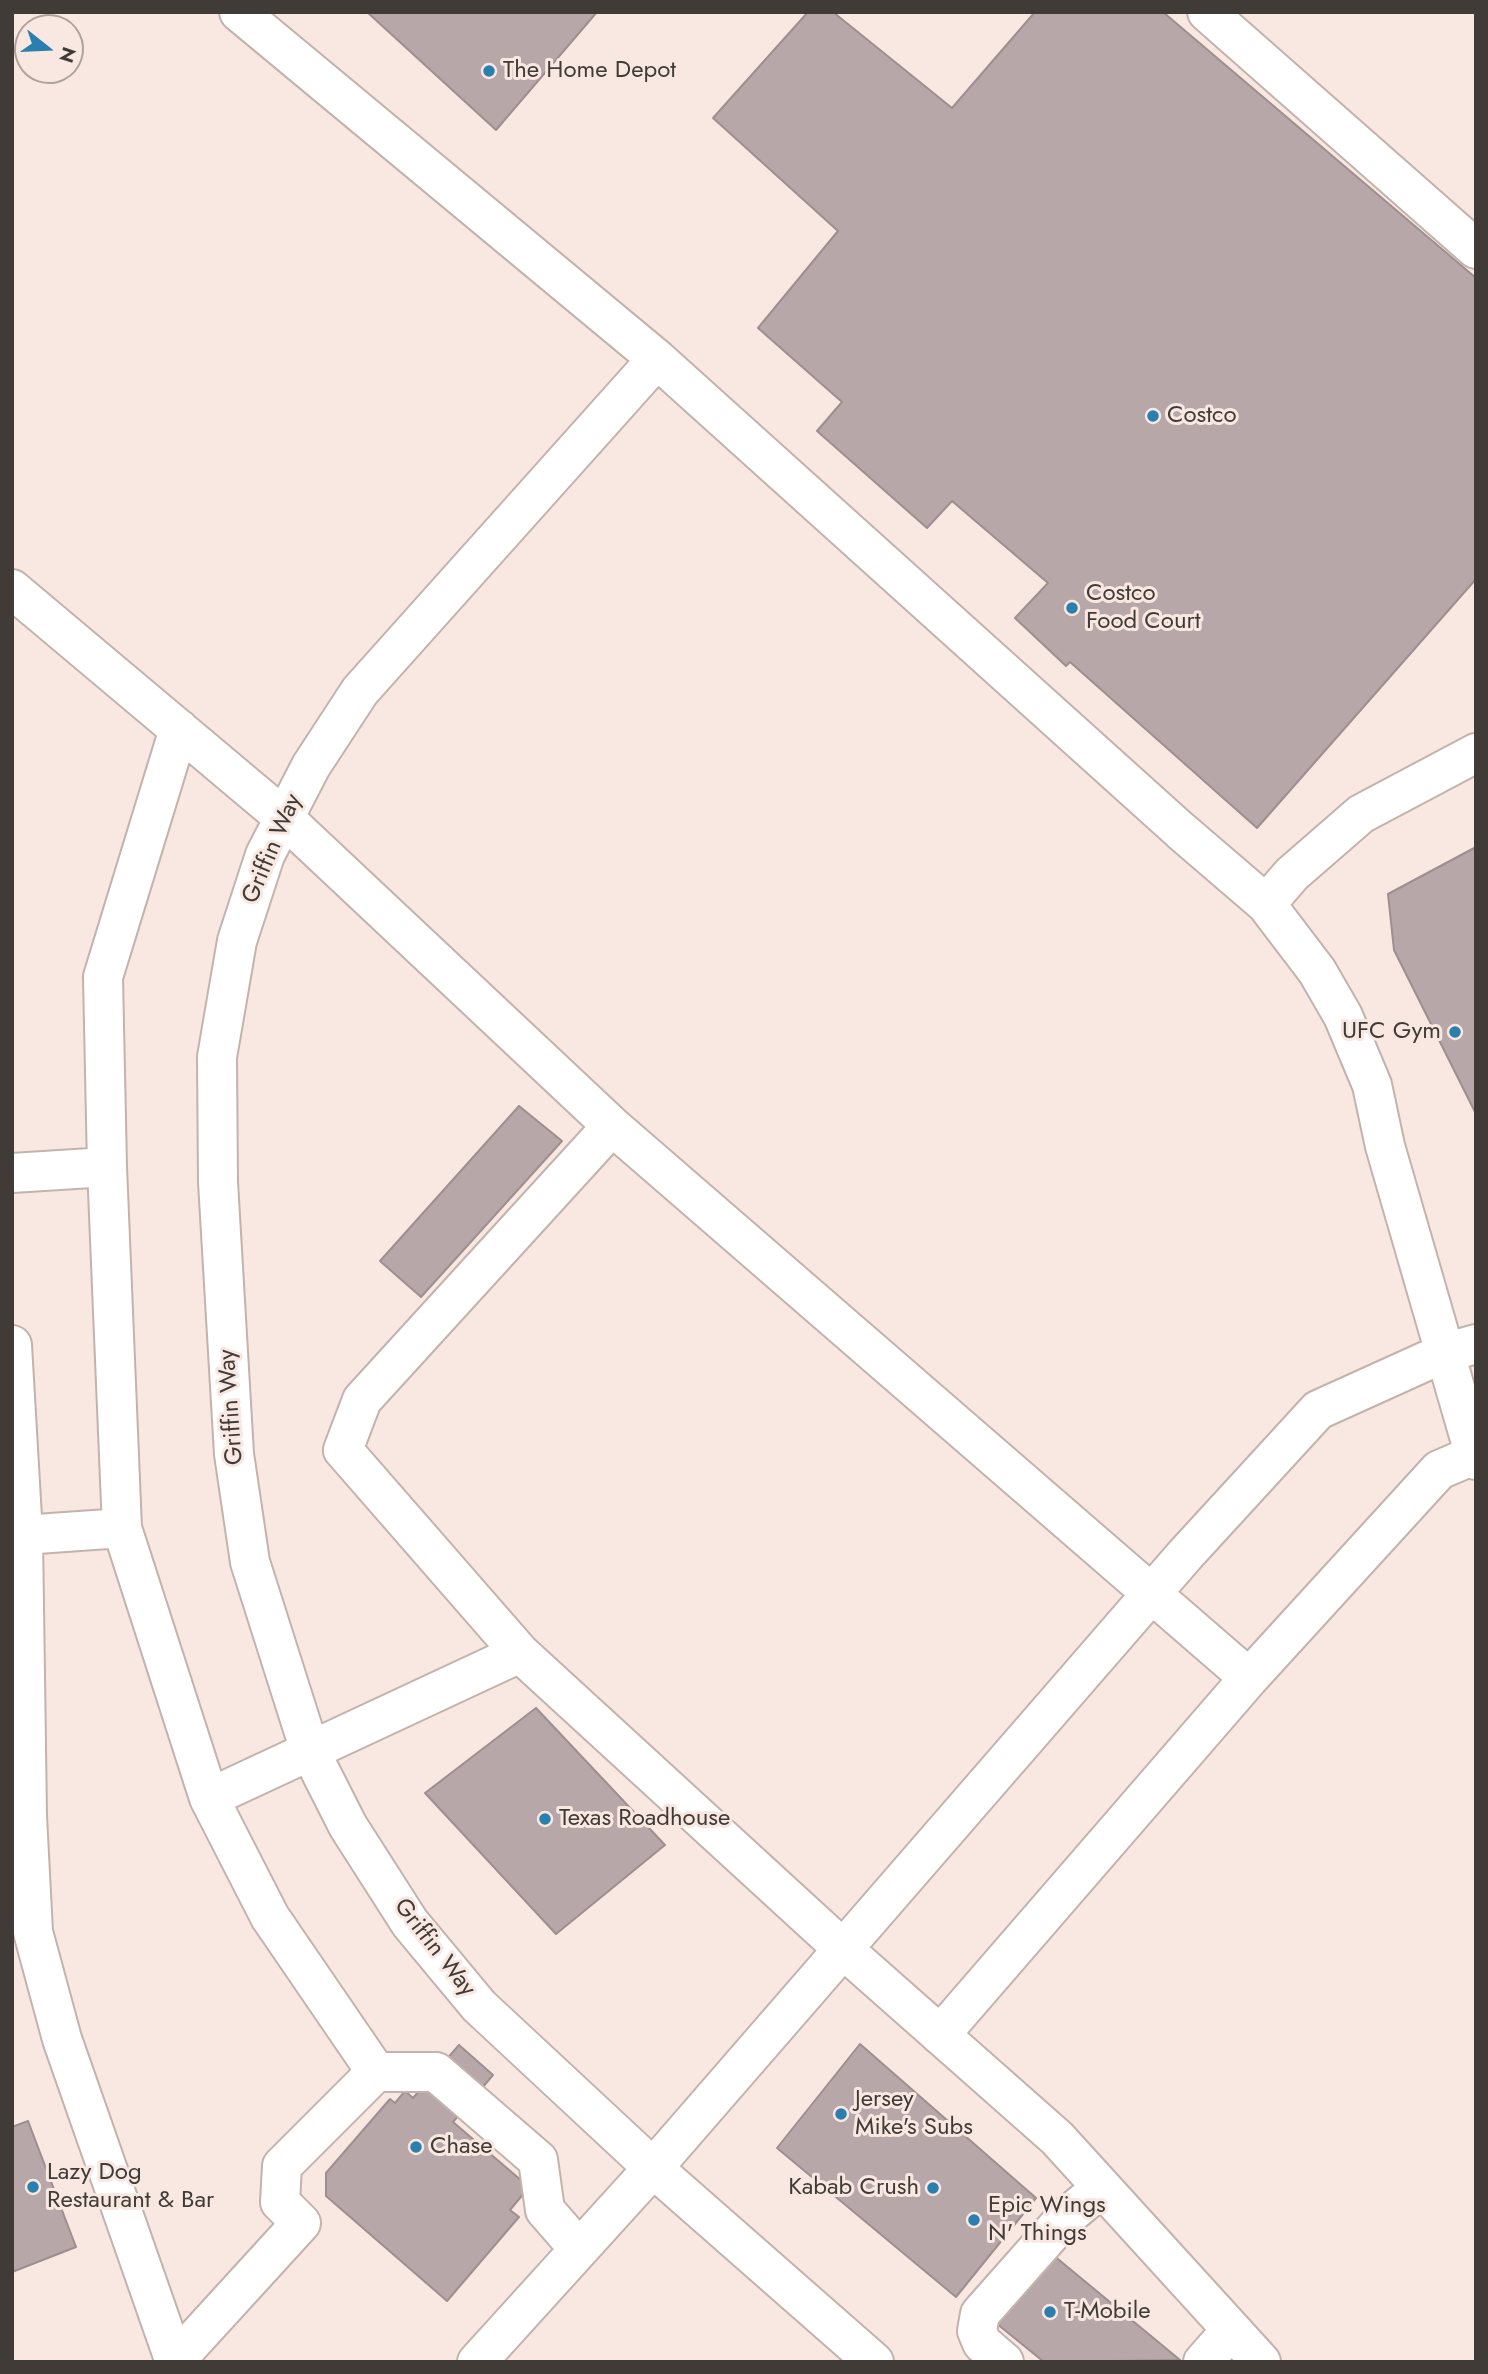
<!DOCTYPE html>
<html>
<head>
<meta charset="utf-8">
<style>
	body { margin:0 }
	#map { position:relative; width:1488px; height:2374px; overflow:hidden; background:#f8e8e1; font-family:Jost,sans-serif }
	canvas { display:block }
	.frame { position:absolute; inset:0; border:14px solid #413b38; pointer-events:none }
	.north { position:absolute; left:14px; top:14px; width:70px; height:70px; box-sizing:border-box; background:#f8e8e1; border:2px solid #afa39d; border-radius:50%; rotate:108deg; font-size:19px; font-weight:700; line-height:28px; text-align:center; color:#413b38 }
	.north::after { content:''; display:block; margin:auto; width:24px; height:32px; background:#2a7faf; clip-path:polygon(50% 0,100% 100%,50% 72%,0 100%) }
</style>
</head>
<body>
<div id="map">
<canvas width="1488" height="2374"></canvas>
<div class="frame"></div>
<div class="north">N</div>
</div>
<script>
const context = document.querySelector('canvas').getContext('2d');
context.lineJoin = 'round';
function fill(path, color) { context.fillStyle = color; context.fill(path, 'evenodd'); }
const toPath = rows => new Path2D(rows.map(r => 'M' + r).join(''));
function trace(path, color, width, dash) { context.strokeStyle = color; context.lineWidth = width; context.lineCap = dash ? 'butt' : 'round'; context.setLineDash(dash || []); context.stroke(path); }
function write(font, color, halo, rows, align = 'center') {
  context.font = font + ' Jost,sans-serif'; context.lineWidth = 6; context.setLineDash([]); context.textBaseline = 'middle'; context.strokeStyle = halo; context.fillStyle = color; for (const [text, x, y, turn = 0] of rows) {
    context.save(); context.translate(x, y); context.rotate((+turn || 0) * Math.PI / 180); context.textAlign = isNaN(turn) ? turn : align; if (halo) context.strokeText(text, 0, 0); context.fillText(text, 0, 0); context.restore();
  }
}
const building = toPath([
	[367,12,597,12,496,130,367,12],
	[808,12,833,12,952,108,1035,12,1163,12,1476,278,1476,579,1257,828,1070,662,1066,666,1015,618,1048,583,952,501,927,528,817,431,842,402,758,328,838,231,713,118,808,12],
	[1476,847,1476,1114,1394,950,1388,894,1476,847],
	[519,1106,562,1141,421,1297,380,1261,519,1106],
	[536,1708,665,1845,556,1934,425,1793,536,1708],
	[860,2044,1036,2198,956,2297,777,2148,860,2044],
	[459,2045,493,2075,453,2122,529,2187,510,2210,519,2217,447,2301,326,2196,326,2173,390,2099,395,2103,405,2091,413,2098,459,2045],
	[28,2121,76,2247,12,2272,12,2127,28,2121],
	[1047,2250,1180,2360,1044,2362,991,2319,1047,2250]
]);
fill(building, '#b8a7a9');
trace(building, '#9e8e90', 2);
const minor = toPath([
	[239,12,657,359,1181,831,1266,904,1317,971,1343,1016,1372,1085,1385,1146,1476,1460],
	[1207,12,1476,249],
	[657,359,360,691,311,766,265,855,237,941,217,1057,218,1182,234,1454,250,1562,310,1751,348,1826,410,1923,479,2006,653,2168,874,2362],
	[12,589,282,816,612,1126,1249,1678],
	[179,729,103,977,107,1167,122,1528,209,1798,270,1917,376,2072],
	[1266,904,1292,874,1361,814,1476,753],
	[612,1126,362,1400,343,1450,520,1653,843,1949,1057,2138,1261,2362],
	[12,1173,107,1167],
	[12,1345,23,1535,27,1816,33,1932,62,2039,175,2362],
	[23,1535,122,1528],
	[209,1798,520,1653],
	[940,2035,1249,1678,1439,1470,1474,1455],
	[174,2362,301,2223,280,2202,282,2166,376,2072,436,2072,538,2160,545,2210,579,2249],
	[477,2362,653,2168,1185,1555,1318,1410,1444,1353,1476,1344],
	[1004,2362,982,2343,977,2331,980,2314,1064,2219,1100,2189],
	[1203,2362,1231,2330]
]);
trace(minor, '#c2b3ac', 42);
trace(minor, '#fff', 38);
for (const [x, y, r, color] of [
	[489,71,7,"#2a7faf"],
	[1153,416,7,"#2a7faf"],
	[1072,608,7,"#2a7faf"],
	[1455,1032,7,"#2a7faf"],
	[545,1819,7,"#2a7faf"],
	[841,2114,7,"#2a7faf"],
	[416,2147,7,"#2a7faf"],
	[33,2187,7,"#2a7faf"],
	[933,2188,7,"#2a7faf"],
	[974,2220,7,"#2a7faf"],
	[1050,2312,7,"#2a7faf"]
]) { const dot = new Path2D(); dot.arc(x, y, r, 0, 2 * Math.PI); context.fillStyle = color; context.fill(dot); trace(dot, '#f8e8e1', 2.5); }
write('24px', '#413b38', '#f8e8e1', [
	["The Home Depot",503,71],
	["Costco",1167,416],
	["Costco",1086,594],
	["Food Court",1086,622],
	["UFC Gym",1441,1032,"right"],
	["Texas Roadhouse",559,1819],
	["Jersey",855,2100],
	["Mike's Subs",855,2128],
	["Chase",430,2147],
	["Lazy Dog",47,2173],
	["Restaurant & Bar",47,2201],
	["Kabab Crush",919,2188,"right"],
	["Epic Wings",988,2206],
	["N' Things",988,2234],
	["T-Mobile",1064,2312]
], 'left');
write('24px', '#413b38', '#f8e8e1', [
	["Griffin Way",273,849,-67],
	["Griffin Way",232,1407,-94],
	["Griffin Way",434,1948,52]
]);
</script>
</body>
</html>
